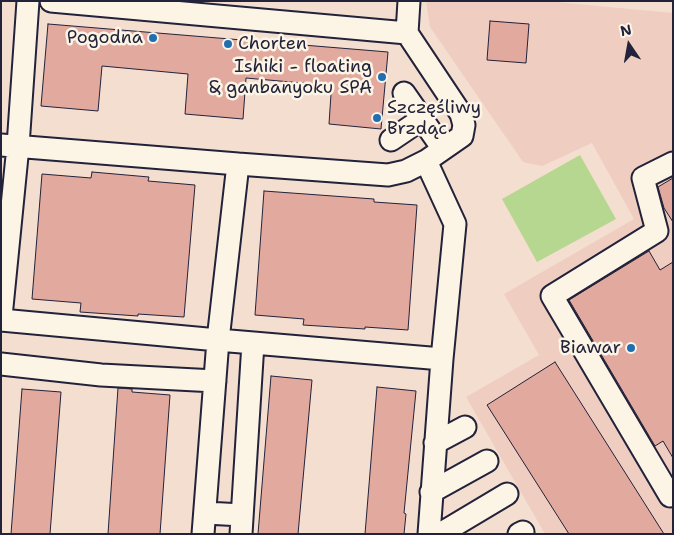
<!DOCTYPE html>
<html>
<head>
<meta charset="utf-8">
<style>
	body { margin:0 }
	#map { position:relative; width:674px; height:535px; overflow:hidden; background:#f4ded0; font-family:"Shantell Sans",sans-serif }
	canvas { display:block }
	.frame { position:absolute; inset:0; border:2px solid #22223b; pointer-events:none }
	.north { position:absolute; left:604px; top:20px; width:50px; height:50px; -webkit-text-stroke:4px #fcf5e5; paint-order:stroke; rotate:348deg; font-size:14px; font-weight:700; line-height:20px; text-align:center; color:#22223b }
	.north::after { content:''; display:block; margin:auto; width:18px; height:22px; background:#22223b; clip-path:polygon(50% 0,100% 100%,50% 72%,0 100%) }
</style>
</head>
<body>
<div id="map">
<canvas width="674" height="535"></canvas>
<div class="frame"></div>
<div class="north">N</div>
</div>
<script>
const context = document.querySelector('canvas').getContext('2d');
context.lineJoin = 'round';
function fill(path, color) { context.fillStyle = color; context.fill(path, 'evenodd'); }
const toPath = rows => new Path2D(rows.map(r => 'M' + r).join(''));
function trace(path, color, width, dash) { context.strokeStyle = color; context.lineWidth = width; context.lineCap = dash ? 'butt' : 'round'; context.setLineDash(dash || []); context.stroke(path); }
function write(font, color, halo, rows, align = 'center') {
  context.font = font + ' "Shantell Sans",sans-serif'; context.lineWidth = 5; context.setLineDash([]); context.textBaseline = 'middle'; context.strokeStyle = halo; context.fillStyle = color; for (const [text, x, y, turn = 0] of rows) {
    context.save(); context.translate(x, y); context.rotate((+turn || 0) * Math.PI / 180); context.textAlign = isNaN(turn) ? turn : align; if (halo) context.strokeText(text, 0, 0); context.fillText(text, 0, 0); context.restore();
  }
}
fill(toPath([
	[426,1,545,1,673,13,673,534,545,534,466,397,539,355,504,294,634,219,592,143,542,166,523,162,430,27]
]), '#efcec1');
fill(toPath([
	[580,155,616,219,537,262,502,199]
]), '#b6d790');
const building = toPath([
	[490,21,529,24,526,63,487,60,490,21],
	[48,24,388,52,381,129,329,124,331,94,324,85,246,78,243,119,185,114,188,74,102,66,98,111,41,106,48,24],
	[92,172,149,177,148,181,195,185,184,317,138,314,138,316,80,312,81,303,32,299,42,174,91,178,92,172],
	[673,178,673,222,664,208,658,187,673,178],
	[264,191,374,199,374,202,417,205,408,330,365,327,365,329,303,325,304,319,255,315,264,191],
	[649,251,660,270,673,262,673,458,663,441,655,446,569,300,649,251],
	[555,362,664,534,569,534,487,405,555,362],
	[271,376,312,380,298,534,258,534,271,376],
	[377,387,416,391,404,513,406,514,404,534,365,534,377,387],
	[118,388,132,389,132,392,170,395,160,534,108,534,118,388],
	[22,389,61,392,50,534,11,534,22,389]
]);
fill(building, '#e2a99e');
trace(building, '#22223b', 1);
const minor = toPath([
	[51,1,407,33],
	[404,93,443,149],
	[391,140,422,119],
	[1,145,238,164],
	[1,317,18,146,28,1],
	[1,320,218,340,442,359,455,224,426,161],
	[1,364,101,375,215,381],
	[435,443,465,427],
	[431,492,487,461],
	[670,496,552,296,657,231,643,178,673,163],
	[206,513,242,515],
	[203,534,218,340,238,164,388,175,406,171,426,161,462,136,464,125,461,114,407,33,409,1],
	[241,534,253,343],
	[429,534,442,359],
	[440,534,507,494],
	[519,534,523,532]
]);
trace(minor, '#22223b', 25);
trace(minor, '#fcf5e5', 21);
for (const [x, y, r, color] of [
	[153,38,5,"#1f6fb2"],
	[228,44,5,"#1f6fb2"],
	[382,77,5,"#1f6fb2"],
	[377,118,5,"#1f6fb2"],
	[631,348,5,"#1f6fb2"]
]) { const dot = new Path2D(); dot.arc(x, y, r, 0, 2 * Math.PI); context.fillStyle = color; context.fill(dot); trace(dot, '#fcf5e5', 2); }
write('18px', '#22223b', '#fcf5e5', [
	["Pogodna",143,38],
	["Chorten",238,44,"left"],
	["Ishiki - floating",372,67],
	["& ganbanyoku SPA",372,88],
	["Szczęśliwy",387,108,"left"],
	["Brzdąc",387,129,"left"],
	["Biawar",621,348]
], 'right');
</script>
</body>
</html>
